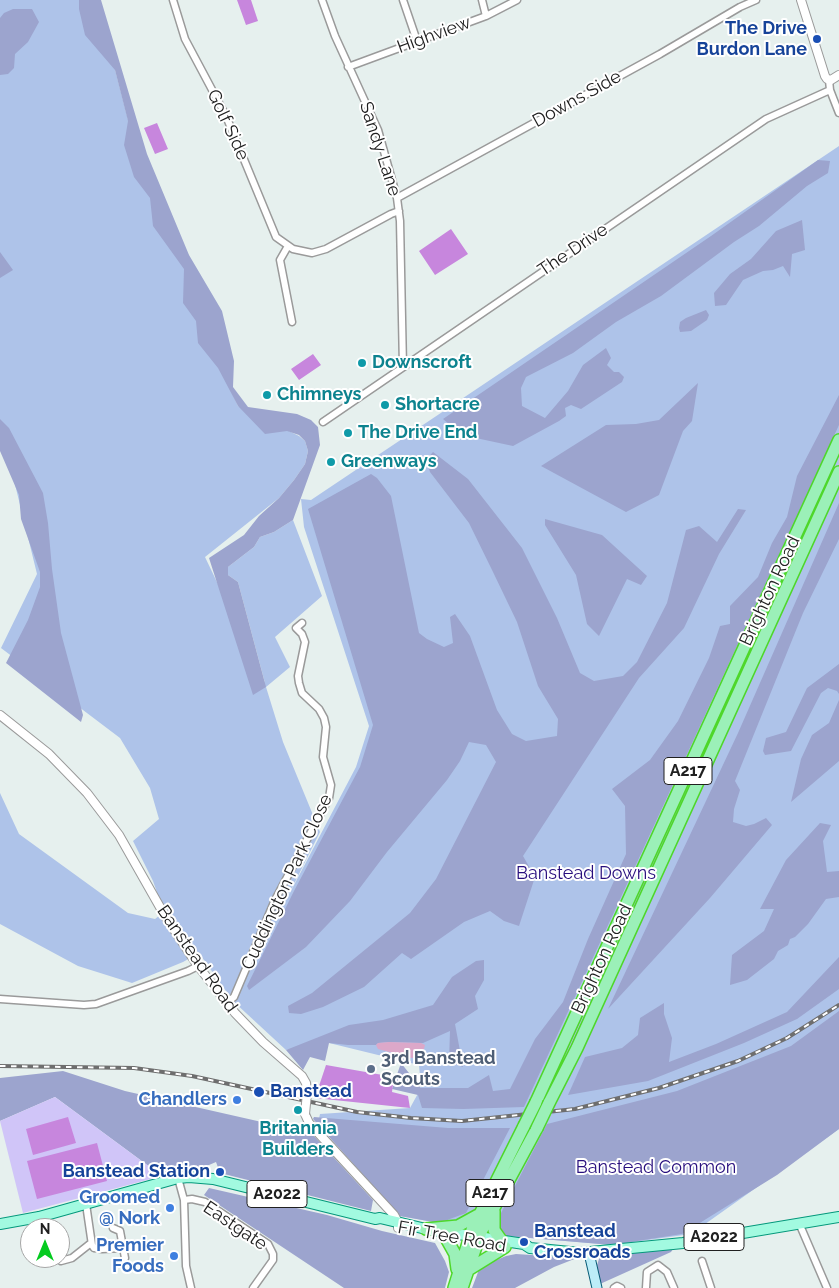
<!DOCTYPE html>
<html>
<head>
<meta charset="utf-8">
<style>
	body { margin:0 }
	#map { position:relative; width:839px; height:1288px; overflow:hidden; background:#e6f0ee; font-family:Raleway,sans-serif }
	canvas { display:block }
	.north { position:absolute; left:20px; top:1218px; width:50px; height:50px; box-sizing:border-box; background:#fff; border:1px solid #a6a6a6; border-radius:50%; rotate:0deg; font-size:14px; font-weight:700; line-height:20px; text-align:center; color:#202020 }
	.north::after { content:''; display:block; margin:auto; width:18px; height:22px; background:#05cb20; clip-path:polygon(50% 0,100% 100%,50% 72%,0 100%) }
</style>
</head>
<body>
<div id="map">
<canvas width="839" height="1288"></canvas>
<div class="north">N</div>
</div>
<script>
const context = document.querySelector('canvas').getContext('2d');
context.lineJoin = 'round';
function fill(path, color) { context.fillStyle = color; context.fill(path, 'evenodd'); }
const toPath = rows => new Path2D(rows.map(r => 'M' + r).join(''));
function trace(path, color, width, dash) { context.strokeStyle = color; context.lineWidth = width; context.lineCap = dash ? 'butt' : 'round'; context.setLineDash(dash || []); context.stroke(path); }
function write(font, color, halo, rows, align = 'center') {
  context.font = font + ' Raleway,sans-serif'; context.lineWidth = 4; context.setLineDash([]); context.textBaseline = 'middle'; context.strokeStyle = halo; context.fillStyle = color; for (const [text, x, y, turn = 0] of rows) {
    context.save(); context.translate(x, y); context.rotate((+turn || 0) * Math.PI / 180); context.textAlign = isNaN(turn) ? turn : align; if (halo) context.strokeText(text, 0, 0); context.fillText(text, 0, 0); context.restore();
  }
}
fill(toPath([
	[0,0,97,0,133,139,210,300,228,385,238,406,299,436,305,441,308,451,305,464,294,480,279,498,205,557,265,683,238,582,228,575,228,567,254,547,260,537,274,532,293,520,322,596,275,637,290,667,266,687,283,742,320,832,283,906,356,767,369,726,304,527,301,499,311,500,839,146,839,1129,691,1234,612,1245,507,1236,502,1232,499,1222,499,1215,439,1223,400,1216,318,1123,320,1114,410,1108,421,1088,419,1065,329,1043,286,1050,233,1001,199,953,183,962,132,983,78,966,0,924,0,793,19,834,128,913,155,919,164,912,153,881,133,841,159,819,150,788,120,738,1,648,37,574,9,460,0,446]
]), '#aec3e9');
fill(toPath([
	[79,0,101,0,147,154,189,255,222,311,234,361,233,387,248,407,297,414,311,420,318,427,320,445,293,520,274,532,260,537,254,547,228,567,228,575,238,582,266,687,253,695,209,558,244,535,259,516,279,498,294,480,305,464,308,451,305,441,299,435,287,431,265,434,238,406,218,368,198,343,196,321,183,303,184,269,153,226,150,198,134,177,124,145,128,121,115,70,85,35,79,9],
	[13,9,32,9,39,22,28,42,15,54,14,68,8,74,0,75,0,18,4,13],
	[818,160,830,161,828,173,807,186,759,226,734,242,661,296,616,322,573,353,526,377,521,388,522,406,545,418,568,391,583,365,606,348,611,358,607,365,614,372,619,372,624,377,622,382,581,409,571,405,565,408,566,416,559,421,513,446,462,435,443,419,711,236],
	[802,220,805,250,792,254,790,277,783,266,773,270,763,271,743,280,726,305,715,306,714,293,730,274,751,259,776,231],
	[0,252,13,270,0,278],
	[706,310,709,315,707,320,691,331,680,332,679,328,680,322,686,318],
	[698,383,692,421,683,431,659,495,626,512,541,466,606,425,636,424,659,420],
	[839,395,839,425,524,1107,463,1109,422,1108,418,1095,392,1089,401,1063,421,1088,468,1088,489,1075,493,1091,510,1089,535,1039,563,1002,588,939,626,854,625,806,612,789,650,760,678,721,709,658,720,626,730,624,730,606,758,577,772,543,787,517,797,476],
	[0,419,9,428,43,493,48,523,52,569,61,633,83,715,81,722,6,663,28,620,40,587,40,572,21,519,19,495,0,451],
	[433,452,468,479,522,548,557,618,580,673,594,681,623,676,637,662,667,603,686,530,699,526,717,542,738,509,746,510,719,554,684,628,639,678,523,856,535,877,519,926,504,921,490,911,464,922,411,959,402,953,364,987,323,1007,301,1014,289,1013,288,1006,312,993,410,913,436,879,496,762,486,745,469,742,460,761,447,780,387,852,350,901,306,947,249,990,247,986,294,891,360,767,373,725,308,509,371,474,377,478,391,496,419,633,427,639,444,647,453,643,450,617,455,614,470,636,497,710,512,734,526,741,557,736,558,719,538,686,517,622,493,572,469,523,430,472,426,460],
	[839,503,839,539,803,613,735,781,740,790,734,809,733,822,746,826,754,824,766,818,772,825,710,898,608,1009,738,733],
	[545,519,602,535,647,576,641,585,627,579,599,636,587,624,576,575,545,525],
	[839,664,839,694,837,691,828,688,821,693,791,751,765,755,763,751,766,738,786,732,807,688],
	[839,700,839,761,791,802,801,759,812,735,829,723],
	[820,823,831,825,823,841,827,872,839,871,839,897,826,899,808,924,795,937,790,939,788,945,778,951,774,959,747,980,730,985,732,955,764,931,774,909,760,909,786,860],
	[839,957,839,989,797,1019,744,1043,648,1081,568,1095,585,1057,622,1048,638,1035,640,1018,664,1003,664,1014,672,1038,669,1062,716,1044,787,1012],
	[484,960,484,980,475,996,478,1009,455,1024,463,1067,449,1062,450,1031,423,1043,389,1042,378,1043,376,1045,348,1045,329,1043,325,1061,310,1057,303,1070,286,1050,349,1025,383,1020,433,1005,452,977,476,961],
	[839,1011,839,1129,777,1175,682,1234,612,1245,507,1236,502,1232,499,1222,500,1215,547,1124,677,1091,791,1046],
	[63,1071,125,1091,297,1130,314,1136,373,1200,371,1211,220,1173,216,1162,195,1171,162,1176,55,1097,0,1121,0,1078],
	[314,1117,448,1128,510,1128,466,1213,439,1223,400,1216,313,1119],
	[209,1188,327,1215,382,1231,435,1243,445,1261,449,1272,445,1288,344,1288,204,1195],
	[673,1249,671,1252,600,1284,597,1265,600,1256],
	[516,1254,577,1258,554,1267,515,1288,472,1288,480,1267,506,1256]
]), '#9ca4ce');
fill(toPath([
	[55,1097,162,1176,23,1213,0,1121]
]), '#d0c5f8');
fill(toPath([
	[237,0,251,0,258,21,246,25],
	[157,123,168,149,155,154,144,128],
	[451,229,468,254,435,275,419,251],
	[313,354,321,365,299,380,291,369],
	[326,1065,394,1077,392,1092,408,1096,410,1108,315,1098],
	[68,1117,76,1143,33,1155,26,1129],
	[97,1143,107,1181,37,1199,27,1161]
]), '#c786dd');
fill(toPath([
	[389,1042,421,1043,425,1045,424,1049,418,1057,412,1058,378,1049,376,1045,378,1043]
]), '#dca8c9');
const minor = toPath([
	[173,0,185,39,226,116,276,237,293,249,312,253,326,249,391,214,399,211],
	[322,0,335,36,378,130,397,198,400,221,403,367],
	[403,0,417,41],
	[482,0,486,16],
	[348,67,486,16,517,0],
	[829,80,830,90,839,113],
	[397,198,660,54,740,7,756,0],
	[288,246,280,260,292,322],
	[323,422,766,119,830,90],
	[0,999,84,1005,96,1004,188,971,198,966],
	[226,1003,234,997,275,900,329,798,331,785,323,757,326,727,324,718,319,709,302,693,299,683,298,676,305,642,302,634,296,628,302,623],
	[178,1178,184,1200,186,1266,191,1288],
	[184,1200,192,1199,205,1202,268,1244,273,1254,273,1260,253,1288],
	[86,1204,92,1245,94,1248,102,1249,123,1248],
	[799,1223,827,1288],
	[113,1228,120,1231,125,1258],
	[61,1261,72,1258,91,1243],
	[702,1261,711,1288],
	[614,1288,617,1286,621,1288],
	[646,1288,647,1272,658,1265,667,1272,674,1288]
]);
const tertiary = toPath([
	[801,0,825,76,827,79,831,80,839,75],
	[0,715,49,754,87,793,119,835,165,916,198,966,235,1013,263,1042,302,1076,306,1083,307,1093],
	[305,1114,309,1123,394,1215,398,1222,398,1228]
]);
const secondary = toPath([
	[589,1253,597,1288]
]);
const primary = toPath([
	[0,1224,39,1217,178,1178,189,1177,213,1179,375,1219,380,1218,426,1229,524,1244,530,1248,580,1253,683,1243,839,1217]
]);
const trunk = toPath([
	[536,1102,839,440],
	[549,1103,577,1048,839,472],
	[494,1211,494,1230,501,1240],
	[426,1229,458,1226,478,1215],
	[446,1238,455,1254,457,1269],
	[468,1270,505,1247],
	[454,1288,472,1230,524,1126],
	[462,1288,481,1232,537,1128]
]);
trace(minor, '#9a9a9a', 9);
trace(tertiary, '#9a9a9a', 10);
trace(secondary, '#075b76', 11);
trace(primary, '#04987b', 12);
trace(trunk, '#4ed72a', 14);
trace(minor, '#fff', 6);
trace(tertiary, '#fff', 8);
trace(secondary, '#bcedf8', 9);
trace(primary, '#a2fae0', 10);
trace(trunk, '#9bf0b8', 11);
const rail = toPath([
	[0,1066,134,1068,192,1076,357,1112,411,1118,462,1121,575,1109,659,1088,738,1061,787,1038,839,1005]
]);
trace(rail, '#6e6e6e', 4);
trace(rail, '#fff', 2, [5.5]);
const tertiaryBridge = toPath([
	[305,1114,307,1093]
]);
const trunkBridge = toPath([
	[524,1126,536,1102],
	[537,1128,549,1103]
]);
trace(tertiaryBridge, '#9a9a9a', 10, []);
trace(trunkBridge, '#4ed72a', 14, []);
trace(tertiaryBridge, '#fff', 8);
trace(trunkBridge, '#9bf0b8', 11);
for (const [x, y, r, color] of [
	[817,39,5,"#1a4fb4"],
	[362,363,5,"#0f9aa8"],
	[267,395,5,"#0f9aa8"],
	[385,405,5,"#0f9aa8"],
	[348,433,5,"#0f9aa8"],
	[331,462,5,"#0f9aa8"],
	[371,1069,5,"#5c6f8a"],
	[259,1092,6,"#1a4fb4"],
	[237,1100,5,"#3f7fe0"],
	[298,1110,5,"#0f9aa8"],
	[220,1172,5,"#1a4fb4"],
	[170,1208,5,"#3f7fe0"],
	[524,1242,5,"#1a4fb4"],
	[174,1256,5,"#3f7fe0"]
]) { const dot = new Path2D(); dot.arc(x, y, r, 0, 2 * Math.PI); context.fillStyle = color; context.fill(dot); trace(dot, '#fff', 2); }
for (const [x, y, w] of [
	[688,771,48],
	[490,1193,48],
	[277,1194,60],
	[714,1237,60]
]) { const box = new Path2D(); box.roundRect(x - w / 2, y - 13.5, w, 27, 4); context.fillStyle = '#fff'; context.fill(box); trace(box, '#202020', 1); }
write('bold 16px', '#202020', null, [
	["A217",688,771],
	["A217",490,1193],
	["A2022",277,1194],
	["A2022",714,1237]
]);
write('bold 18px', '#164399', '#fff', [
	["The Drive",807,29],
	["Burdon Lane",807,50],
	["Banstead",270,1092,"left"],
	["Banstead Station",210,1172],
	["Banstead",534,1232,"left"],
	["Crossroads",534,1253,"left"]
], 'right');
write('18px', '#202020', '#fff', [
	["Highview",434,35,-20],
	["Downs Side",577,99,-29],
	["Golf Side",228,125,65],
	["Sandy Lane",380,149,72],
	["The Drive",573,250,-34],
	["Brighton Road",770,591,-65],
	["Cuddington Park Close",287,882,-65],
	["Banstead Road",197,959,55],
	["Brighton Road",602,959,-65],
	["Eastgate",235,1226,34],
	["Fir Tree Road",452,1237,10]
]);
write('bold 18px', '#0d838f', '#fff', [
	["Downscroft",372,363],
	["Chimneys",277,395],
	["Shortacre",395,405],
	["The Drive End",358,433],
	["Greenways",341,462],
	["Britannia",298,1129,"center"],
	["Builders",298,1150,"center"]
], 'left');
write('18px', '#270e7d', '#fff', [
	["Banstead Downs",586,874],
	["Banstead Common",656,1168]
]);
write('bold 18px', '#4e5e75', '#fff', [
	["3rd Banstead",381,1059],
	["Scouts",381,1080]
], 'left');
write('bold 18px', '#366cbe', '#fff', [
	["Chandlers",227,1100],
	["Groomed",160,1198],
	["@ Nork",160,1219],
	["Premier",164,1246],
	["Foods",164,1267]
], 'right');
</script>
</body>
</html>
